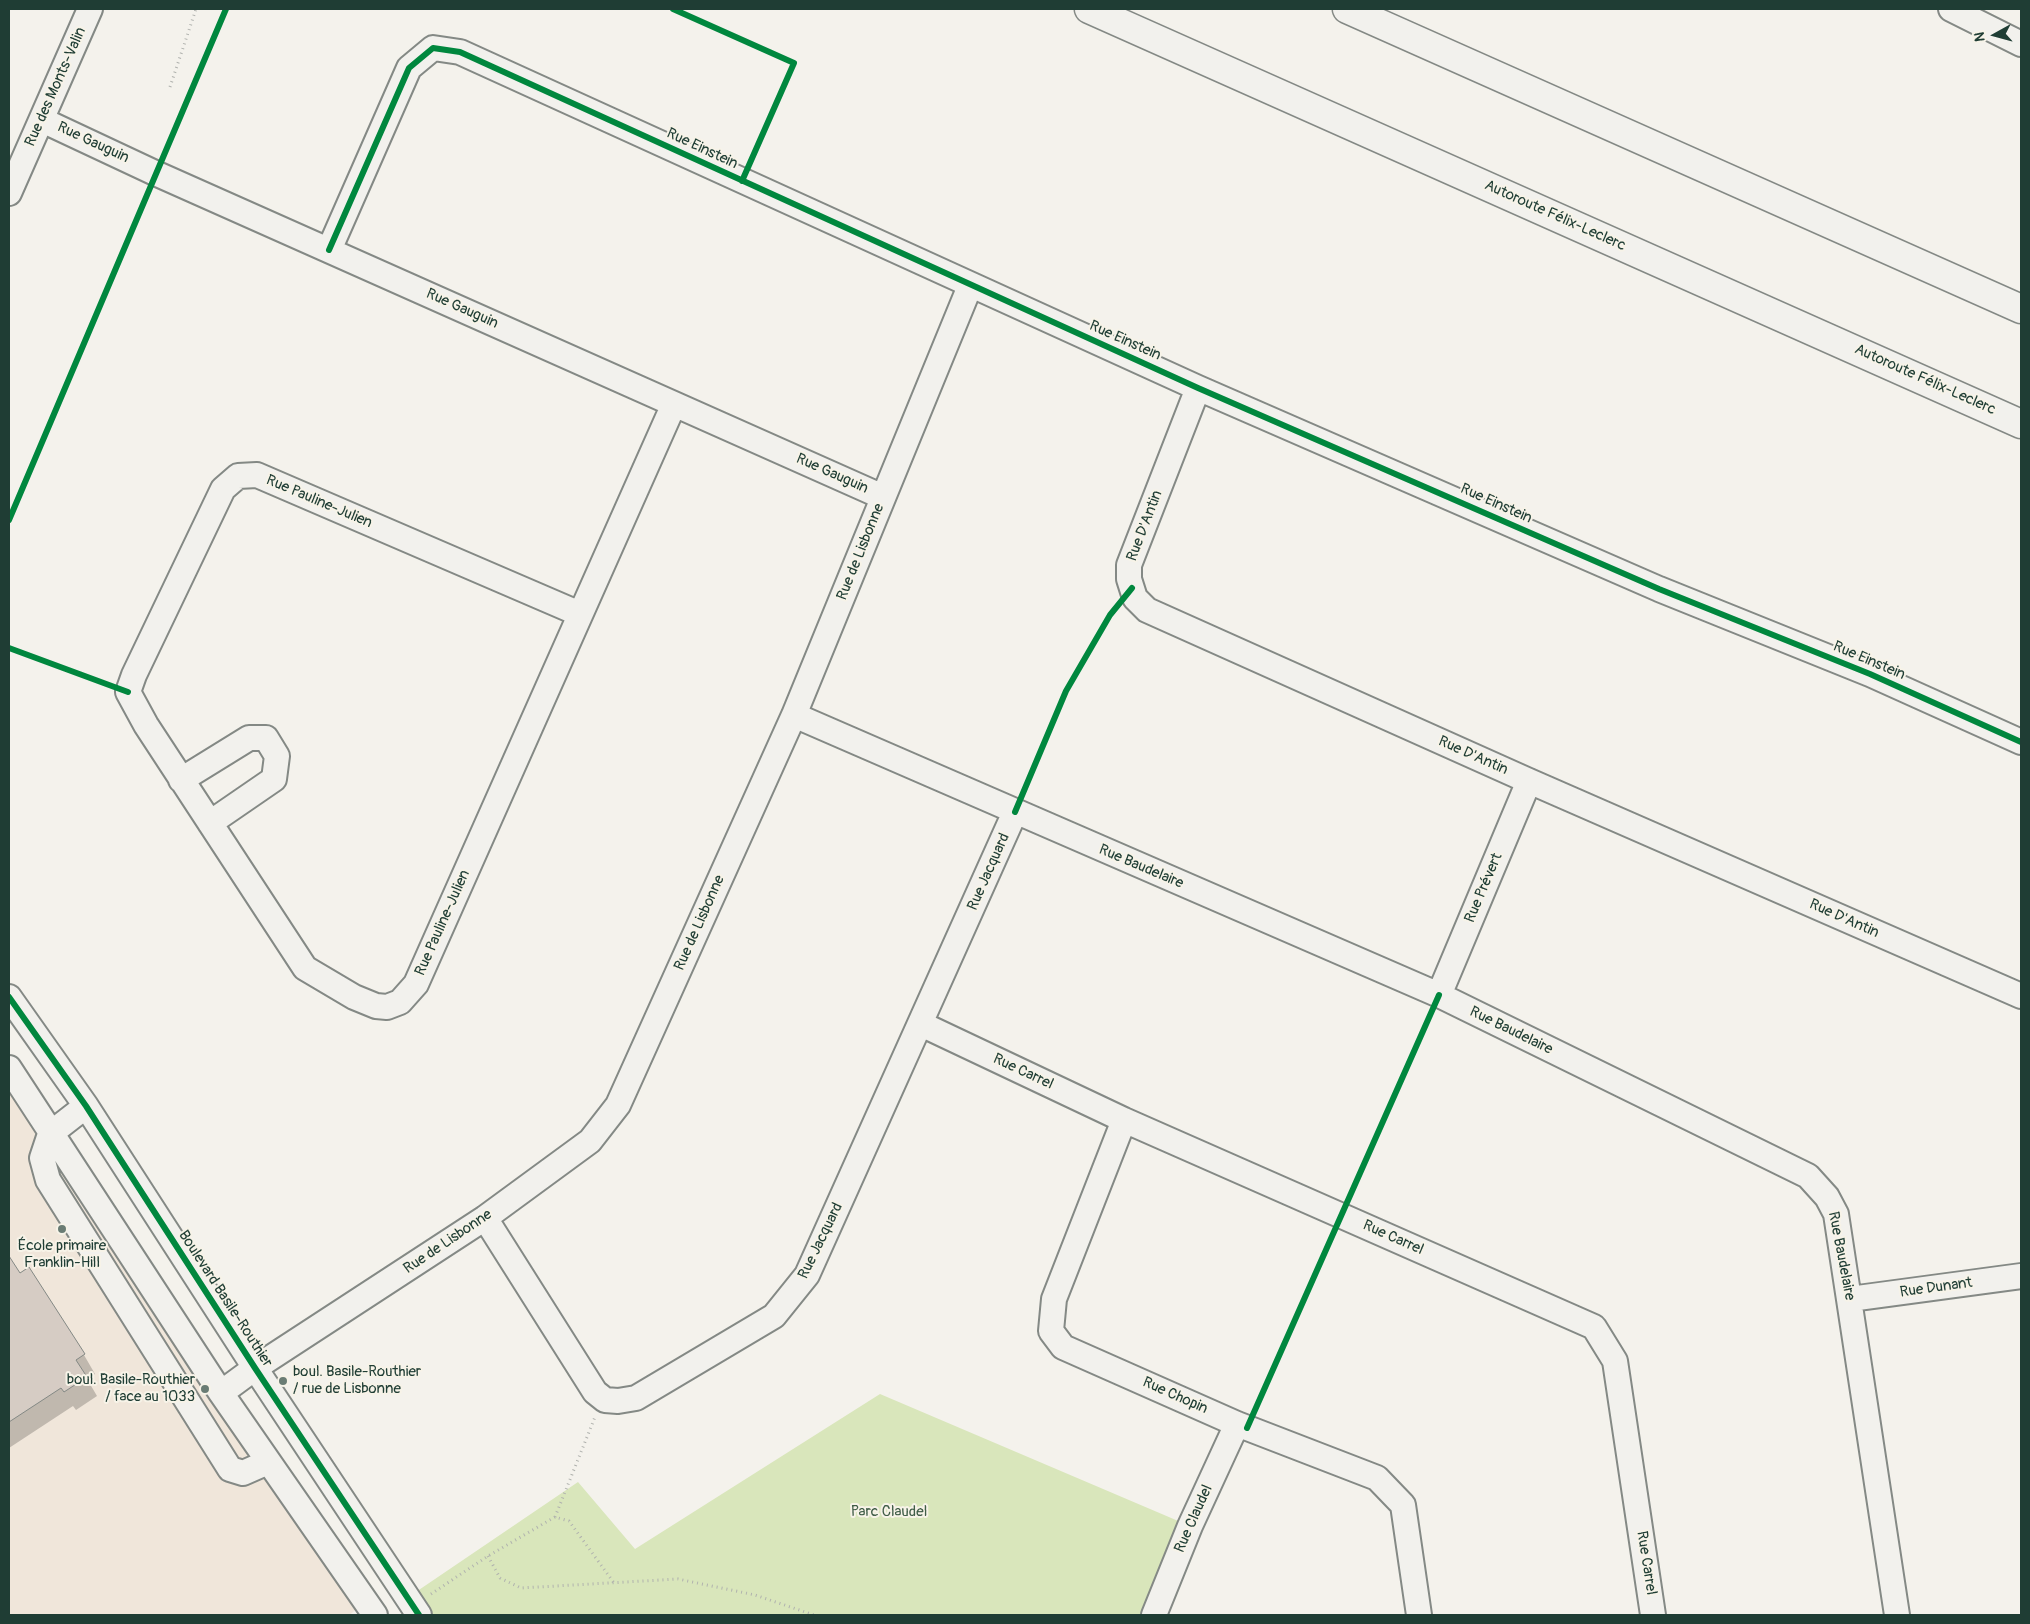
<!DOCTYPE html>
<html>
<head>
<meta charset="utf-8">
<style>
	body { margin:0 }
	#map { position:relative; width:2030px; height:1624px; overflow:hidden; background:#f4f2ec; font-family:Pangolin,sans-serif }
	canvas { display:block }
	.frame { position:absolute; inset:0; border:10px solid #1f3d34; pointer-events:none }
	.north { position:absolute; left:1970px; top:10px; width:50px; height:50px; -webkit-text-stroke:4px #f7f3e8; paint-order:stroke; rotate:263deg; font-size:14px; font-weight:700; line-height:20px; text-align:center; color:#1f3d34 }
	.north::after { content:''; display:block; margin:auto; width:18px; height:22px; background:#1f3d34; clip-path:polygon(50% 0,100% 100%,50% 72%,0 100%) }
</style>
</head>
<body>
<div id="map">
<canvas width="2030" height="1624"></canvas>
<div class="frame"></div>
<div class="north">N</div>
</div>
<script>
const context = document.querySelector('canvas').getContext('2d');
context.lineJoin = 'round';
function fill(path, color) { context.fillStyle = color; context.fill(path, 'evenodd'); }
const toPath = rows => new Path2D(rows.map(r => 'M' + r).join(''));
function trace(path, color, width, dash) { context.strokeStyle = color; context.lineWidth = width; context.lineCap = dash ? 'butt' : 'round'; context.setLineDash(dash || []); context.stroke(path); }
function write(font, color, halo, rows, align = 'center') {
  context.font = font + ' Pangolin,sans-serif'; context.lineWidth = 4; context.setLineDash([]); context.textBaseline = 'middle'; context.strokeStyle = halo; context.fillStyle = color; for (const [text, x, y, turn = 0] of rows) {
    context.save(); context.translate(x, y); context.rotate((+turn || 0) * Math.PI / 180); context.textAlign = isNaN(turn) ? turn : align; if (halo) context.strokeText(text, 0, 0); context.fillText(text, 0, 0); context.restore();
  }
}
fill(toPath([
	[9,1066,360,1607,349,1615,9,1615]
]), '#f0e6da');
fill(toPath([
	[880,1394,1190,1526,1154,1615,419,1615,407,1598,578,1482,635,1549]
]), '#d9e6bb');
fill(toPath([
	[9,1258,19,1275,29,1268,84,1355,95,1374,87,1379,97,1396,76,1410,73,1406,9,1448]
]), '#0003');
const building = toPath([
	[9,1256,20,1273,29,1267,85,1354,76,1360,87,1377,64,1392,61,1388,9,1422,9,1256]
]);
fill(building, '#d6ccc4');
trace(building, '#848985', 1);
const minor = toPath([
	[1951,9,2021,44],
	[42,120,155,173,883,497],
	[9,193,90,9],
	[329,250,409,68,433,48,460,52,1198,388,1659,589,1870,674,2021,742],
	[1198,388,1129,565,1129,579,1135,598,1147,610,1529,781,2021,996],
	[580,614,257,475,238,476,223,489,134,675,128,692,146,725,305,968,354,997,376,1006,387,1007,400,1002,416,984,674,404],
	[794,715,1439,995,1808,1176,1827,1197,1836,1214,1897,1615],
	[181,780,249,738,266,738,277,756,274,779,210,823],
	[1439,995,1529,781],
	[9,997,86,1106,255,1368,419,1615],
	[921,1024,1124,1120,1594,1327,1615,1361,1653,1615],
	[9,1068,221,1393,375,1615],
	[86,1106,50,1134,42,1158,48,1180,230,1469,243,1473,268,1462],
	[1124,1120,1054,1299,1051,1331,1063,1347,1237,1424,1377,1478,1403,1505,1419,1615],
	[485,1218,595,1392,605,1400,618,1401,636,1398,774,1316,807,1275,1015,812],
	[1850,1299,2021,1276],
	[221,1393,255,1368,485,1218,590,1141,618,1105,794,715,970,286],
	[1154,1615,1190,1526,1237,1424]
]);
const highway = toPath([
	[1089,9,2021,424],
	[1347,9,2021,309]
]);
trace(minor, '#848985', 28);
trace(highway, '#848985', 31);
trace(toPath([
	[170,87,196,9],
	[555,1517,595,1417],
	[488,1556,500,1578,521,1588,678,1579,755,1595,814,1615],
	[431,1594,488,1556,555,1517,569,1521,614,1583]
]), '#b0b2ae', 3, [1, 4]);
trace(minor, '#f2f1ed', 24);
trace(highway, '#f2f1ed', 28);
trace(toPath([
	[673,9,794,63,742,181],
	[329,250,409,68,433,48,460,52,1198,388,1659,589,1870,674,2021,742],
	[9,520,226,9],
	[9,648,128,692],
	[1015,812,1066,691,1110,615,1132,588],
	[9,997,86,1106,255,1368,419,1615],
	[1247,1428,1439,995]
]), '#00873e', 6);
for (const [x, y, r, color] of [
	[62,1229,5,"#6a7c74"],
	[283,1381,5,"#6a7c74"],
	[205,1389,5,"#6a7c74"]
]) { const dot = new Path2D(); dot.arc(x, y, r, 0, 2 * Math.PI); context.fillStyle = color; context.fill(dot); trace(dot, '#f7f3e8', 2); }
write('15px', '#1f3d34', '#f7f3e8', [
	["Rue des Monts-Valin",56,87,-66],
	["Rue Gauguin",93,143,25],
	["Rue Einstein",702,149,25],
	["Autoroute Félix-Leclerc",1555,216,24],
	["Rue Gauguin",462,309,24],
	["Rue Einstein",1125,341,24],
	["Autoroute Félix-Leclerc",1925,380,24],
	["Rue Gauguin",832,474,24],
	["Rue Pauline-Julien",319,502,23],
	["Rue Einstein",1496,504,24],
	["Rue D'Antin",1145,526,-69],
	["Rue de Lisbonne",861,552,-68],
	["Rue Einstein",1869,661,23],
	["Rue D'Antin",1473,756,24],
	["Rue Baudelaire",1141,867,23],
	["Rue Jacquard",989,872,-66],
	["Rue Prévert",1484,888,-67],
	["Rue D'Antin",1844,919,24],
	["Rue Pauline-Julien",443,923,-66],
	["Rue de Lisbonne",700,923,-66],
	["Rue Baudelaire",1511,1031,26],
	["Rue Carrel",1023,1072,25],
	["Rue Carrel",1393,1238,24],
	["Rue Jacquard",821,1241,-64],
	["Rue de Lisbonne",448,1242,-34],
	["Rue Baudelaire",1841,1256,79],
	["Rue Dunant",1936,1288,-8],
	["Boulevard Basile-Routhier",225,1299,57],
	["Rue Chopin",1175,1396,24],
	["Rue Claudel",1194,1519,-66],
	["Rue Carrel",1646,1563,81]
]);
write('15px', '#1f3d34', '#f7f3e8', [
	["École primaire",62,1246],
	["Franklin-Hill",62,1263],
	["boul. Basile-Routhier",293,1372,"left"],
	["/ rue de Lisbonne",293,1389,"left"],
	["boul. Basile-Routhier",195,1380,"right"],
	["/ face au 1033",195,1397,"right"]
]);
write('15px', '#405d47', '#f7f3e8', [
	["Parc Claudel",889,1512]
]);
</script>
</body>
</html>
